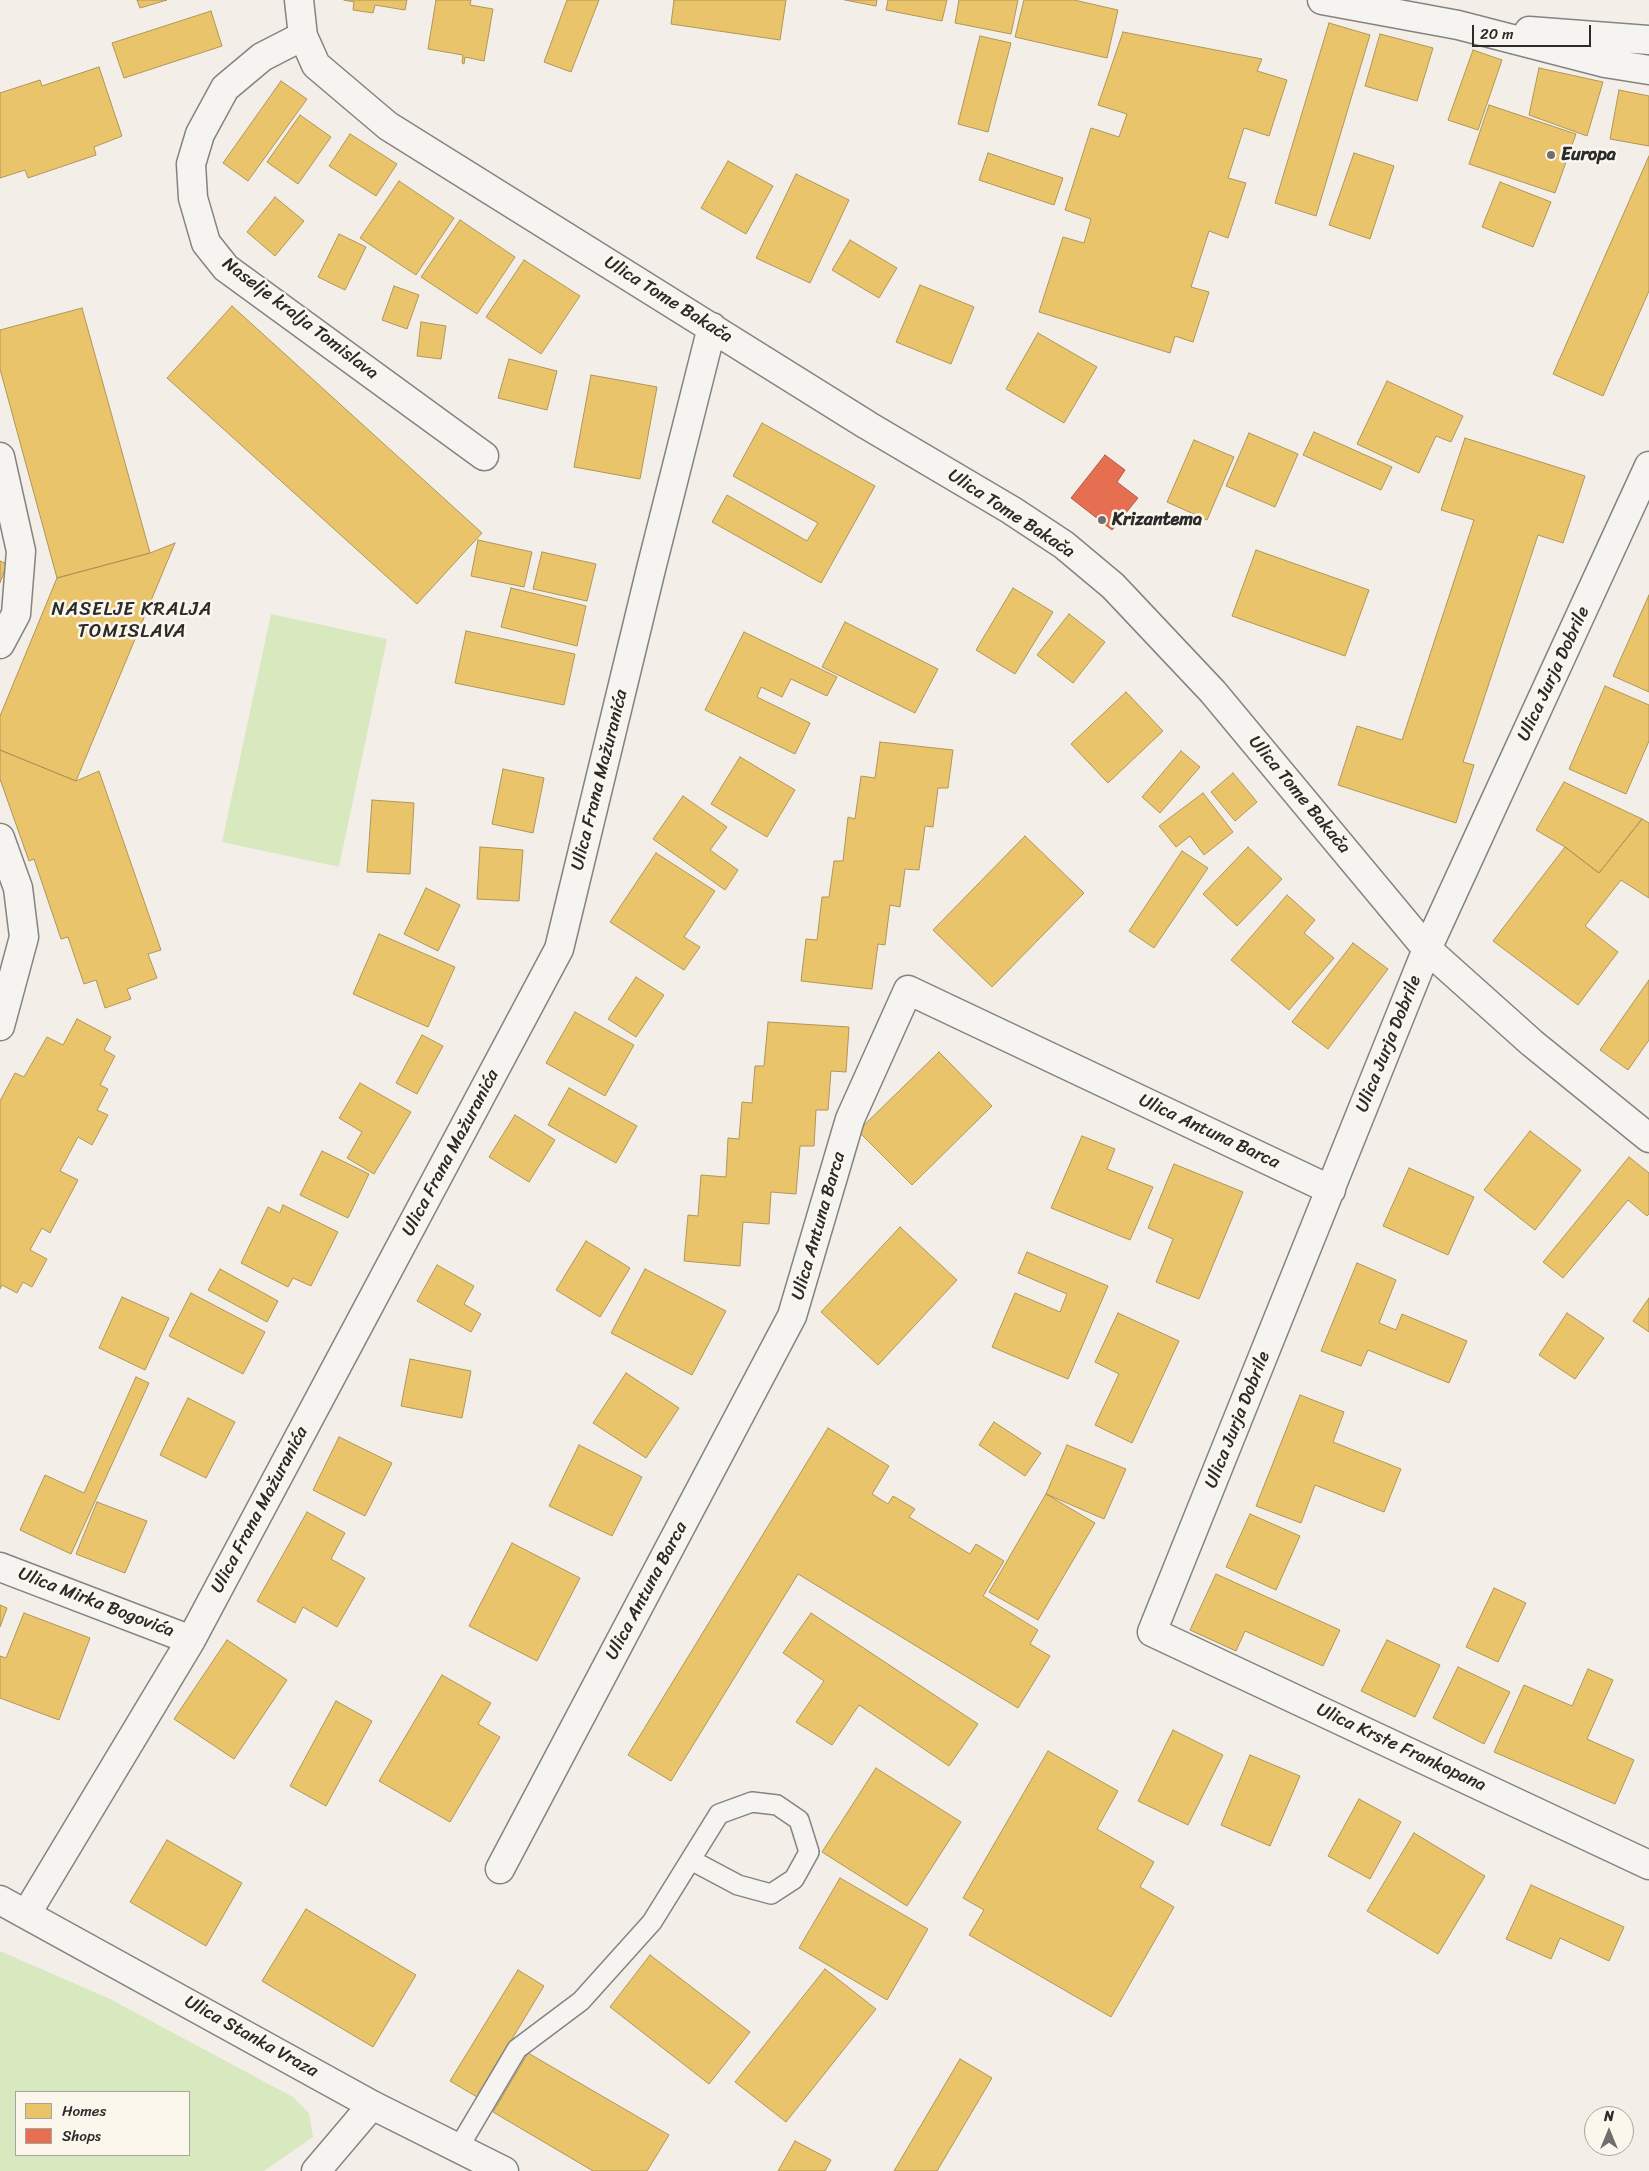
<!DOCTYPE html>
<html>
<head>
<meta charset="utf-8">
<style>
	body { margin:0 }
	#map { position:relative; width:1649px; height:2171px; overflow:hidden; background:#f4eee8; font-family:Sriracha,sans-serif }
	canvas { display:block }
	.legend { position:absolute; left:15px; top:2091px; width:175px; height:65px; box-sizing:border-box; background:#fbf7ec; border:1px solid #a8a59f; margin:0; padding:6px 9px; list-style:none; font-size:15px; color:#2b2b2b }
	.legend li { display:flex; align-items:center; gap:10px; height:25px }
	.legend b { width:25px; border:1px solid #a8a59f }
	.north { position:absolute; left:1584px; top:2106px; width:50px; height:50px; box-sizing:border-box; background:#fbf7ec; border:1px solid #a8a59f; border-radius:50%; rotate:0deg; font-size:14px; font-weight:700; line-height:20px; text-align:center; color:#2b2b2b }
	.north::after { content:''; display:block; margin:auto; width:18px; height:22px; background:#716f6d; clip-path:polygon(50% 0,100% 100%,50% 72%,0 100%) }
	.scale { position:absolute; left:1472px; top:25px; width:119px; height:22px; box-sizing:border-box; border:2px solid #2b2b2b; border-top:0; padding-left:6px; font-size:15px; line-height:18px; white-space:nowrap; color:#2b2b2b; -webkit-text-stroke:4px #fbf7ec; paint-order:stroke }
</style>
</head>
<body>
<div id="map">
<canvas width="1649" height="2171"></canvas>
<ul class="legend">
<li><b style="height:14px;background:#e9c46a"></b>Homes</li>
<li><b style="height:14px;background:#e76f51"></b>Shops</li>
</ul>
<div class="north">N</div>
<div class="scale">20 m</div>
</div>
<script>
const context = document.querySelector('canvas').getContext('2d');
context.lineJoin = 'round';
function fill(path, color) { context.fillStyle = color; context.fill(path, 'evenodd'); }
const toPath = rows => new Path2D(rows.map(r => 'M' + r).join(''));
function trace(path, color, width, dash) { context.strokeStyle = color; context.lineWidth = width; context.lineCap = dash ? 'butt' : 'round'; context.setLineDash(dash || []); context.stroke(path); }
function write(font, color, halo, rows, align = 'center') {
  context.font = font + ' Sriracha,sans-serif'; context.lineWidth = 5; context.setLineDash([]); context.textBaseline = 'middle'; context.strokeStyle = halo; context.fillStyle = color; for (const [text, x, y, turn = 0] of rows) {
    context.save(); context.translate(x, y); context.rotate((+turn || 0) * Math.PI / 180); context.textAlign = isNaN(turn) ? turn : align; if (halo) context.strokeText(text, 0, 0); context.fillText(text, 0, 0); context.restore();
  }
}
fill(toPath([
	[271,614,387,639,339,867,222,842],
	[0,1951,110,1999,293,2097,309,2113,313,2137,264,2171,0,2171],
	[16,2092,189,2092,189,2155,16,2155]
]), '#d8e9c0');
const homes = toPath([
	[137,0,167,0,140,8,137,0],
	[344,0,407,0,405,10,375,5,373,13,353,10,354,2,344,0],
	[436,0,471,0,470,5,493,9,484,61,465,57,464,64,462,63,463,55,428,49,436,0],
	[567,0,599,0,571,72,544,62,567,0],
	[674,0,786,0,780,40,671,24,674,0],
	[845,0,877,0,876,6,845,0],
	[888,0,947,0,942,21,886,10,888,0],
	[959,0,1018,0,1011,34,955,23,959,0],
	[1024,0,1074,0,1118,10,1107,58,1015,37,1024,0],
	[211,11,222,46,124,78,112,43,211,11],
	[1329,23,1370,35,1316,216,1275,203,1329,23],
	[1123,32,1262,59,1257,71,1287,80,1269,136,1244,128,1228,178,1246,183,1228,238,1209,231,1191,287,1209,292,1193,342,1175,336,1170,353,1039,312,1063,237,1084,243,1091,219,1065,210,1091,128,1119,137,1127,114,1098,105,1123,32],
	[1380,34,1433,48,1417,101,1365,86,1380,34],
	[980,36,1011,43,988,132,958,124,980,36],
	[1473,50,1502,60,1478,130,1448,120,1473,50],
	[99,67,122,136,94,147,96,155,28,178,25,170,0,178,0,93,40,80,42,86,99,67],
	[1539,68,1603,82,1587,136,1529,115,1539,68],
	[281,81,307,99,248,181,223,163,281,81],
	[1619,90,1649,96,1649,146,1610,139,1619,90],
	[1489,105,1576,134,1555,193,1469,164,1489,105],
	[300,115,331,137,298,184,267,162,300,115],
	[350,134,397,164,376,196,329,166,350,134],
	[988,153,1063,178,1054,205,979,180,988,153],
	[1354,153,1394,166,1370,239,1329,225,1354,153],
	[1649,156,1649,291,1603,396,1553,374,1649,156],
	[728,161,773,186,746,234,701,208,728,161],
	[796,174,849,200,810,283,756,258,796,174],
	[399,181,454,218,416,275,360,238,399,181],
	[1500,182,1551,202,1533,247,1482,227,1500,182],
	[275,197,304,221,275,256,247,232,275,197],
	[460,220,515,257,477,314,421,277,460,220],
	[339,234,366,247,345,290,318,277,339,234],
	[850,240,897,268,879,298,832,270,850,240],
	[524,260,580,296,541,354,486,317,524,260],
	[920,285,974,307,951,364,896,342,920,285],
	[394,286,419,295,407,329,382,320,394,286],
	[232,306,482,533,417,604,167,378,232,306],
	[82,308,150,553,57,578,0,369,0,330,82,308],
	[421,322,446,326,441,359,417,356,421,322],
	[1038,333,1097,367,1064,423,1006,389,1038,333],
	[509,359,557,371,547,410,498,398,509,359],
	[591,375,657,387,640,479,574,467,591,375],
	[1387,381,1463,416,1451,442,1436,436,1419,473,1357,444,1387,381],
	[762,423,875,486,821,583,712,522,727,495,807,541,818,523,733,476,762,423],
	[1314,432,1392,467,1381,490,1303,455,1314,432],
	[1249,433,1298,454,1275,507,1226,486,1249,433],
	[1465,438,1585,476,1563,543,1538,535,1463,762,1474,765,1456,823,1338,785,1357,726,1402,740,1474,520,1441,510,1465,438],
	[1194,440,1234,457,1207,520,1167,502,1194,440],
	[478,540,532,552,524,587,471,576,478,540],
	[175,543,76,781,0,750,0,716,57,578,150,553,175,543],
	[1256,550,1369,590,1345,656,1232,616,1256,550],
	[542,552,596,564,587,601,533,589,542,552],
	[0,561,7,564,0,583,0,561],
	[511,588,586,606,577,646,501,627,511,588],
	[1013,588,1053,612,1015,674,976,650,1013,588],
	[1649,595,1649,692,1613,676,1649,595],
	[1069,614,1105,642,1073,683,1037,655,1069,614],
	[845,622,938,669,915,713,822,667,845,622],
	[466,631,575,654,564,705,455,683,466,631],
	[744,632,837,677,827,696,791,679,782,697,761,687,757,697,810,723,795,754,705,710,744,632],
	[1605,686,1649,705,1649,741,1626,794,1569,769,1605,686],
	[1126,692,1163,731,1108,783,1071,744,1126,692],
	[880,742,953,750,948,788,938,788,933,827,925,826,919,870,905,869,900,907,890,905,885,945,878,944,872,989,801,981,806,939,817,940,822,897,829,897,834,861,843,861,848,817,855,819,861,776,875,778,880,742],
	[0,750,76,781,99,771,161,950,148,954,157,978,127,989,131,999,105,1008,96,980,84,984,68,937,61,939,34,859,29,861,0,779,0,750],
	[1181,751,1200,767,1160,813,1142,797,1181,751],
	[740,757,795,790,767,837,711,804,740,757],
	[503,769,544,778,533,833,492,824,503,769],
	[1233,773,1257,802,1235,821,1211,792,1233,773],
	[1564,782,1642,819,1599,873,1565,847,1536,830,1564,782],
	[1203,793,1233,832,1204,855,1190,836,1176,847,1159,826,1203,793],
	[683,796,727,827,710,850,738,870,725,890,653,839,683,796],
	[372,800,414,803,410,874,367,872,372,800],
	[1642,819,1649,823,1649,898,1621,880,1585,926,1618,952,1578,1005,1493,941,1565,847,1599,873,1642,819],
	[1025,836,1084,893,992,987,933,930,1025,836],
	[480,847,523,850,519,901,477,899,480,847],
	[1248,847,1282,879,1237,926,1203,894,1248,847],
	[1182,851,1208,868,1154,948,1129,931,1182,851],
	[656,853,715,891,684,937,700,947,684,970,610,922,656,853],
	[426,888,460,905,438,951,404,934,426,888],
	[1287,895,1315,920,1304,933,1334,958,1289,1010,1231,960,1287,895],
	[379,934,455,967,428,1027,353,994,379,934],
	[1353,943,1388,969,1328,1049,1292,1022,1353,943],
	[636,977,664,995,636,1037,608,1019,636,977],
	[1649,980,1649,1040,1628,1070,1600,1050,1649,980],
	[575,1012,634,1045,605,1096,546,1063,575,1012],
	[77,1019,111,1037,104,1050,115,1056,100,1085,108,1089,97,1110,108,1115,92,1145,78,1137,60,1171,78,1180,50,1233,42,1228,30,1250,47,1259,32,1287,23,1282,17,1293,2,1285,0,1289,0,1101,15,1073,24,1077,47,1037,63,1045,77,1019],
	[768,1022,849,1027,846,1072,831,1071,828,1110,816,1110,814,1146,800,1146,796,1194,771,1192,769,1224,743,1222,740,1266,684,1261,688,1215,698,1216,701,1175,726,1177,728,1138,739,1139,742,1102,752,1103,755,1066,764,1066,768,1022],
	[422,1035,443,1046,417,1094,396,1083,422,1035],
	[939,1052,992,1106,912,1185,858,1131,939,1052],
	[360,1083,411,1112,374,1174,347,1158,362,1132,339,1118,360,1083],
	[569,1088,637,1126,616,1163,548,1125,569,1088],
	[515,1115,555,1140,529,1182,489,1157,515,1115],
	[1530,1131,1581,1170,1535,1230,1484,1190,1530,1131],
	[1082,1136,1115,1149,1107,1169,1153,1187,1130,1240,1051,1208,1082,1136],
	[322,1151,369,1174,348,1218,300,1195,322,1151],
	[1629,1157,1649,1173,1649,1214,1647,1216,1628,1200,1563,1278,1543,1262,1629,1157],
	[1174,1164,1243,1192,1199,1299,1156,1282,1173,1239,1148,1228,1174,1164],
	[1409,1168,1474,1197,1448,1255,1383,1226,1409,1168],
	[283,1205,338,1232,311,1286,293,1278,288,1287,241,1263,268,1207,280,1213,283,1205],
	[900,1227,957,1280,878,1365,821,1312,900,1227],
	[586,1241,630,1268,600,1317,556,1290,586,1241],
	[1027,1252,1108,1286,1068,1379,992,1347,1015,1293,1060,1312,1067,1294,1018,1273,1027,1252],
	[1357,1263,1396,1280,1379,1323,1396,1330,1402,1314,1467,1341,1449,1383,1368,1350,1361,1366,1321,1351,1357,1263],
	[437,1265,474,1286,464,1304,481,1314,471,1332,417,1301,437,1265],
	[220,1269,278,1301,267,1322,208,1290,220,1269],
	[645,1269,726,1311,692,1375,611,1333,645,1269],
	[191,1293,265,1332,243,1374,169,1336,191,1293],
	[122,1297,169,1318,145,1370,99,1348,122,1297],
	[1649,1298,1649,1332,1633,1321,1649,1298],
	[1118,1313,1179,1341,1132,1443,1095,1425,1119,1374,1095,1362,1118,1313],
	[1567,1313,1604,1338,1575,1379,1539,1355,1567,1313],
	[410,1359,471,1371,462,1418,401,1406,410,1359],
	[626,1373,679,1408,646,1458,593,1423,626,1373],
	[136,1377,149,1383,71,1554,20,1530,45,1475,84,1493,136,1377],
	[1300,1395,1344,1412,1333,1442,1401,1469,1384,1512,1315,1485,1301,1523,1256,1506,1300,1395],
	[188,1398,235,1422,206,1478,160,1455,188,1398],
	[994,1422,1041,1453,1025,1476,979,1445,994,1422],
	[828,1428,889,1466,872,1494,888,1504,893,1496,915,1509,909,1517,970,1554,976,1544,1004,1561,983,1596,1038,1630,1030,1644,1050,1656,1018,1708,798,1574,671,1781,628,1755,828,1428],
	[339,1437,392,1463,365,1516,313,1490,339,1437],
	[579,1445,642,1477,612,1536,549,1506,579,1445],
	[1067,1445,1126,1469,1104,1519,1046,1494,1067,1445],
	[1046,1494,1095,1523,1038,1620,989,1592,1046,1494],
	[97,1502,147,1521,125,1573,76,1554,97,1502],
	[307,1512,345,1533,331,1559,365,1578,337,1627,303,1607,295,1623,257,1601,307,1512],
	[1250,1514,1300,1536,1276,1590,1226,1567,1250,1514],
	[512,1543,580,1578,537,1661,469,1626,512,1543],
	[1216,1574,1340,1630,1323,1666,1245,1631,1236,1651,1190,1630,1216,1574],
	[1494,1588,1526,1603,1498,1662,1466,1647,1494,1588],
	[0,1605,7,1608,0,1627,0,1605],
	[24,1613,90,1638,59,1720,0,1698,0,1656,6,1658,24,1613],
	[811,1613,978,1724,949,1766,859,1705,832,1745,796,1722,824,1681,783,1653,811,1613],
	[227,1640,287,1680,234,1759,174,1719,227,1640],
	[1387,1640,1440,1665,1415,1717,1361,1691,1387,1640],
	[1458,1667,1510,1692,1484,1744,1433,1718,1458,1667],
	[1588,1669,1613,1680,1587,1739,1634,1760,1615,1804,1494,1752,1524,1685,1572,1706,1588,1669],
	[442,1675,491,1703,478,1724,500,1737,450,1822,379,1781,442,1675],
	[336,1701,372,1721,326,1806,290,1786,336,1701],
	[1173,1730,1223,1755,1188,1825,1138,1801,1173,1730],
	[1048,1751,1118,1791,1097,1829,1154,1862,1140,1887,1174,1907,1111,2017,969,1935,984,1910,963,1898,1048,1751],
	[1250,1755,1300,1776,1270,1846,1221,1825,1250,1755],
	[876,1768,961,1822,907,1906,822,1852,876,1768],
	[1359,1799,1401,1822,1370,1879,1328,1856,1359,1799],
	[1414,1833,1485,1876,1438,1954,1367,1911,1414,1833],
	[167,1840,242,1883,206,1946,130,1902,167,1840],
	[840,1878,928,1929,887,2000,799,1948,840,1878],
	[1531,1885,1624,1927,1609,1961,1560,1938,1551,1959,1506,1939,1531,1885],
	[306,1909,416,1975,373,2047,262,1981,306,1909],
	[650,1955,750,2032,709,2084,610,2007,650,1955],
	[825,1969,876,2009,786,2122,735,2082,825,1969],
	[518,1970,544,1986,477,2097,450,2081,518,1970],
	[528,2053,669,2135,647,2171,593,2171,493,2112,528,2053],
	[960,2059,992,2078,937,2171,894,2171,960,2059],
	[795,2141,831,2160,825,2171,778,2171,795,2141]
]);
fill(homes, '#e9c46a');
trace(homes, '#b09657', 1);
const shops = toPath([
	[1105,455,1125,470,1117,482,1138,498,1112,530,1071,498,1105,455]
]);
fill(shops, '#e76f51');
trace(shops, '#af5b46', 1);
const service = toPath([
	[459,2147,517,2049,581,2001,652,1922,719,1814,752,1802,777,1805,799,1820,809,1852,794,1879,771,1894,738,1885,691,1860]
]);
const minor = toPath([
	[299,0,303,36,316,65,388,126,867,425,1011,510,1064,545,1113,586,1213,692,1427,949,1532,1043,1649,1138],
	[303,36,262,57,225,88,200,134,191,164,193,198,206,243,226,268,484,456],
	[0,457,21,551,16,614,0,644],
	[1649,466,1427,949,1152,1632,1649,1865],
	[0,838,18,888,24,937,0,1026],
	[0,1567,191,1640],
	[500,1869,792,1316,850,1119,908,990,1331,1190],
	[0,1900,372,2105,504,2171],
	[27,1913,191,1640,559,949,651,569,712,327],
	[316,2171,372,2105]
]);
const secondary = toPath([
	[1322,0,1458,25,1605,63,1649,70],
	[1529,31,1649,40]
]);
trace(service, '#858380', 22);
trace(minor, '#858380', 31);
trace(secondary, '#858380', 31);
trace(service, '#f6f4f0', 19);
trace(minor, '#f6f4f0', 28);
trace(secondary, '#f6f4f0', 28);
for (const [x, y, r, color] of [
	[1551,155,5,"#716f6d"],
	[1102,520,5,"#716f6d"]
]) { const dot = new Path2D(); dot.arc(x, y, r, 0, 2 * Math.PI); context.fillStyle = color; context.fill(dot); trace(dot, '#fbf7ec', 2); }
write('bold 18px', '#2b2b2b', '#fbf7ec', [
	["Europa",1561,155],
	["Krizantema",1112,520]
], 'left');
write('18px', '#2b2b2b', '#fbf7ec', [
	["Ulica Tome Bakača",668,300,32],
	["Naselje kralja Tomislava",300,319,37],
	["Ulica Tome Bakača",1011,514,33],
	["Ulica Jurja Dobrile",1554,674,-65],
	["Ulica Frana Mažuranića",600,780,-76],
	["Ulica Tome Bakača",1299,795,50],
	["Ulica Jurja Dobrile",1389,1044,-68],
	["Ulica Antuna Barca",1209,1132,25],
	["Ulica Frana Mažuranića",451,1153,-62],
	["Ulica Antuna Barca",819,1226,-74],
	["Ulica Jurja Dobrile",1238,1420,-68],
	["Ulica Frana Mažuranića",260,1510,-62],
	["Ulica Antuna Barca",647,1591,-62],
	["Ulica Mirka Bogovića",96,1603,21],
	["Ulica Krste Frankopana",1401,1748,25],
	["Ulica Stanka Vraza",251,2037,29]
]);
context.letterSpacing = '1px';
write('19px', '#2b2b2b', '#fbf7ec', [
	["NASELJE KRALJA",132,610],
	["TOMISLAVA",132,632]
]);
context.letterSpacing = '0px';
</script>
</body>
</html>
